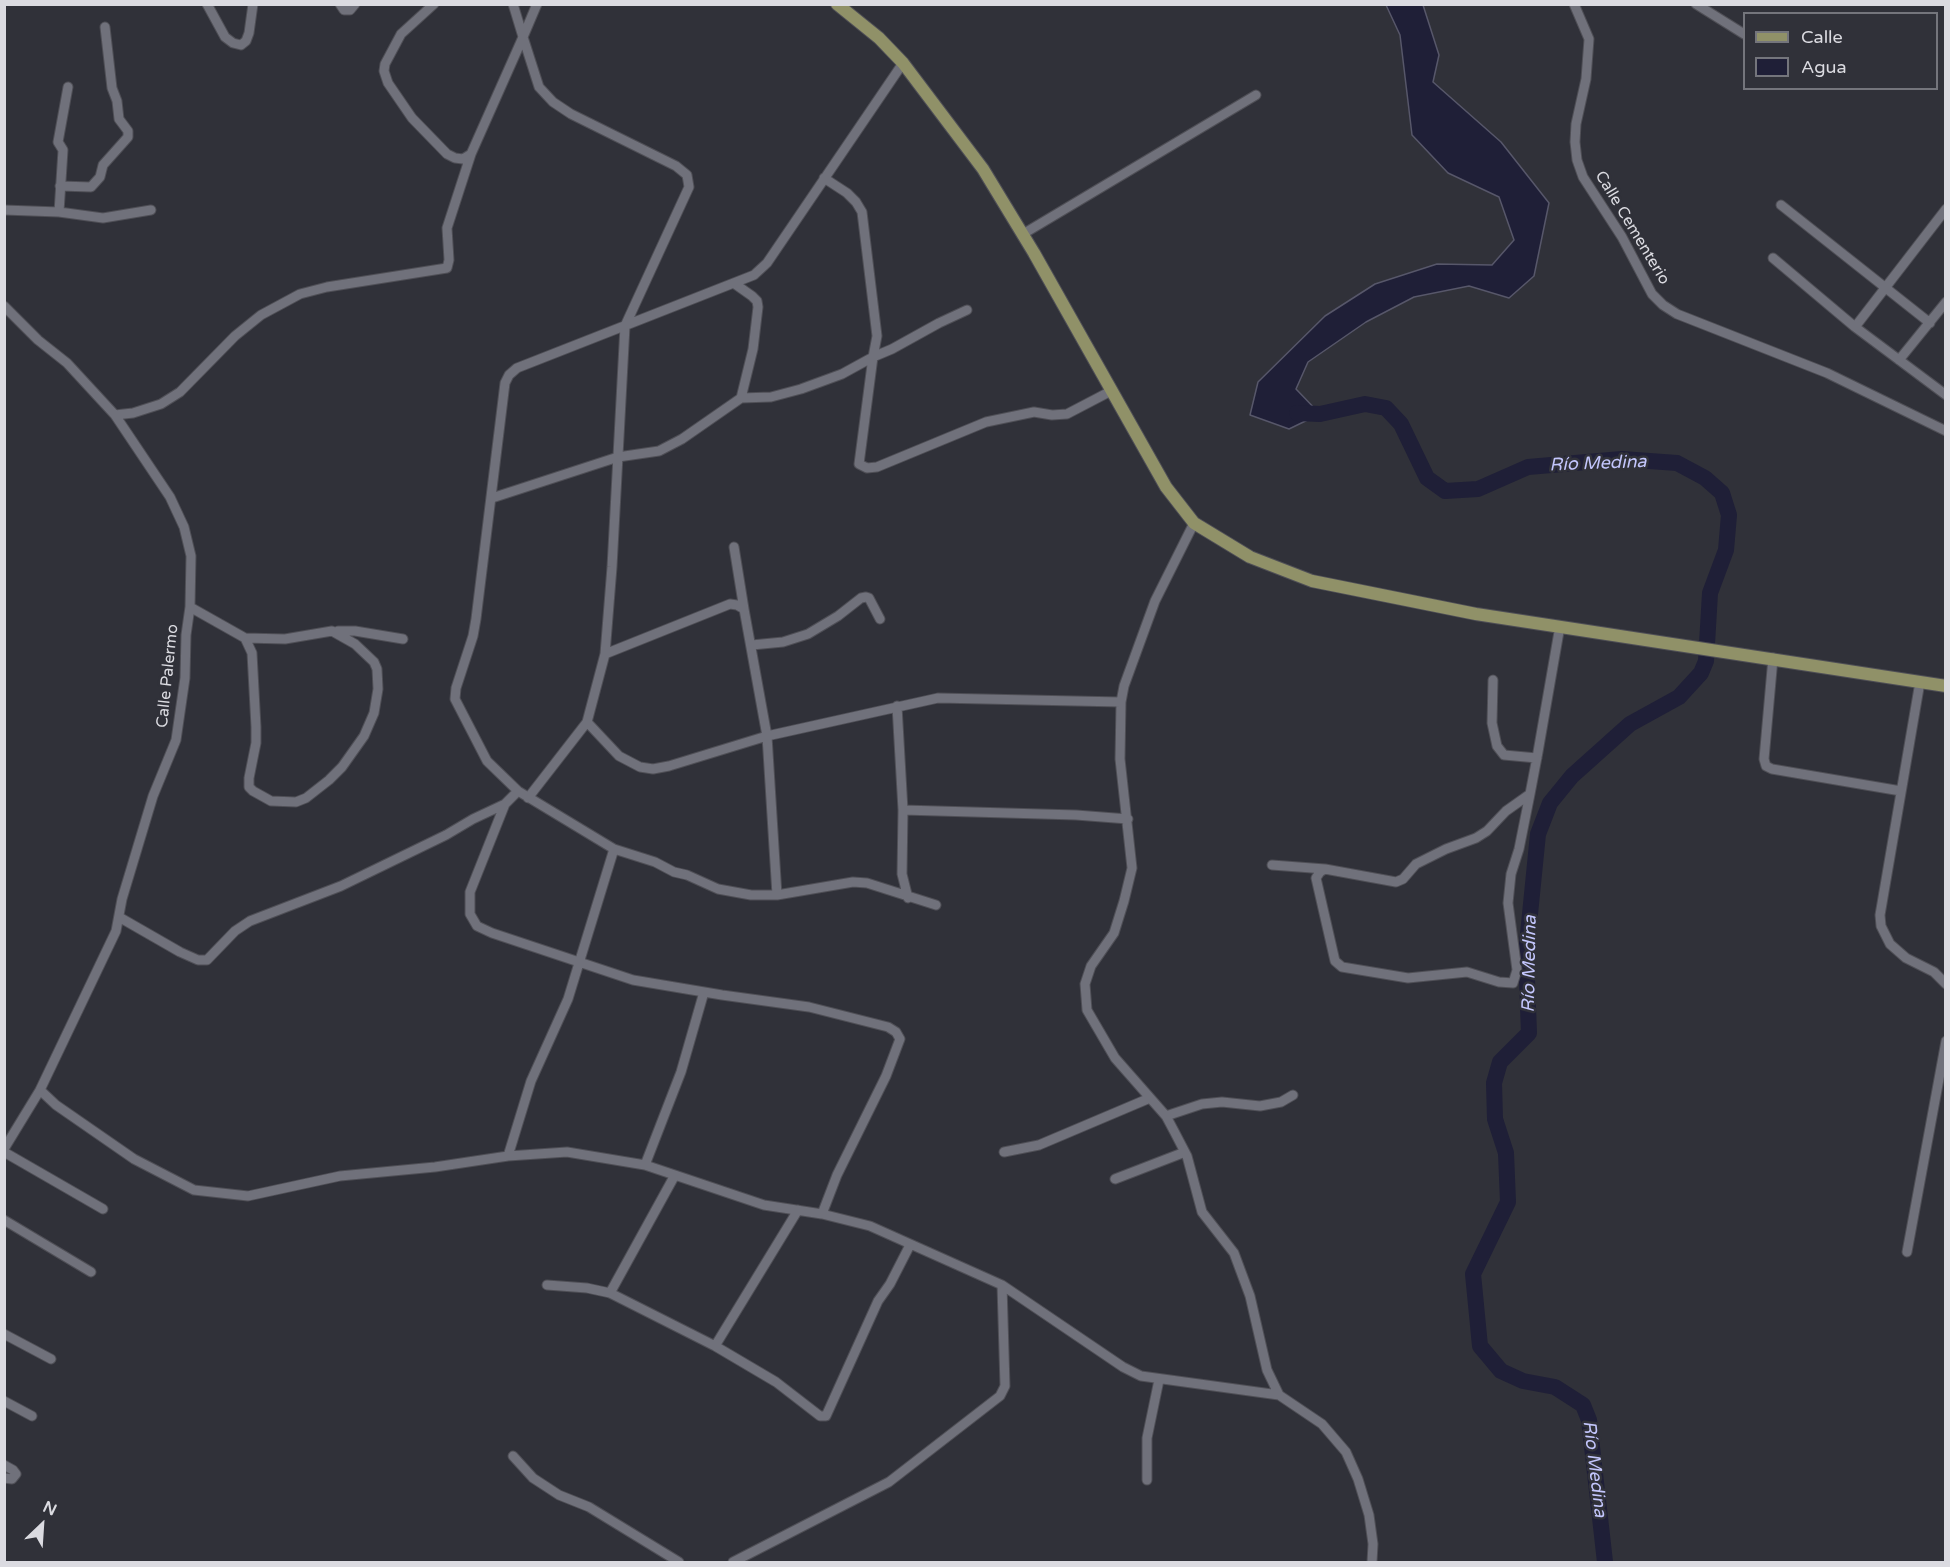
<!DOCTYPE html>
<html>
<head>
<meta charset="utf-8">
<style>
	body { margin:0 }
	#map { position:relative; width:1950px; height:1567px; overflow:hidden; background:#303139; font-family:"Varela Round",sans-serif }
	canvas { display:block }
	.frame { position:absolute; inset:0; border:6px solid #dbdbe1; pointer-events:none }
	.legend { position:absolute; left:1743px; top:12px; width:195px; height:78px; box-sizing:border-box; background:#303139; border:2px solid #74757c; margin:0; padding:8px 10px; list-style:none; font-size:18px; color:#dbdbe1 }
	.legend li { display:flex; align-items:center; gap:12px; height:30px }
	.legend b { width:30px; border:2px solid #74757c }
	.north { position:absolute; left:12px; top:1495px; width:60px; height:60px; -webkit-text-stroke:4px #303139; paint-order:stroke; rotate:25deg; font-size:16px; font-weight:700; line-height:24px; text-align:center; color:#dbdbe1 }
	.north::after { content:''; display:block; margin:auto; width:21px; height:27px; background:#dbdbe1; clip-path:polygon(50% 0,100% 100%,50% 72%,0 100%) }
</style>
</head>
<body>
<div id="map">
<canvas width="1950" height="1567"></canvas>
<div class="frame"></div>
<ul class="legend">
<li><b style="height:8px;background:#909168"></b>Calle</li>
<li><b style="height:16px;background:#1f1f37"></b>Agua</li>
</ul>
<div class="north">N</div>
</div>
<script>
const context = document.querySelector('canvas').getContext('2d');
context.lineJoin = 'round';
function fill(path, color) { context.fillStyle = color; context.fill(path, 'evenodd'); }
const toPath = rows => new Path2D(rows.map(r => 'M' + r).join(''));
function trace(path, color, width, dash) { context.strokeStyle = color; context.lineWidth = width; context.lineCap = dash ? 'butt' : 'round'; context.setLineDash(dash || []); context.stroke(path); }
function write(font, color, halo, rows, align = 'center') {
  context.font = font + ' "Varela Round",sans-serif'; context.lineWidth = 5; context.setLineDash([]); context.textBaseline = 'middle'; context.strokeStyle = halo; context.fillStyle = color; for (const [text, x, y, turn = 0] of rows) {
    context.save(); context.translate(x, y); context.rotate((+turn || 0) * Math.PI / 180); context.textAlign = isNaN(turn) ? turn : align; if (halo) context.strokeText(text, 0, 0); context.fillText(text, 0, 0); context.restore();
  }
}
const water = toPath([
	[1386,5,1423,5,1439,55,1433,82,1501,142,1549,203,1534,276,1509,298,1469,286,1414,297,1366,322,1308,362,1296,389,1320,414,1289,429,1250,415,1258,382,1325,316,1375,284,1437,264,1492,265,1514,240,1499,197,1448,173,1412,135,1400,35,1386,5]
]);
fill(water, '#1f1f37');
trace(water, '#57576a', 1.5);
trace(toPath([
	[1297,413,1320,414,1365,404,1386,408,1401,424,1427,478,1445,491,1478,489,1528,467,1622,459,1677,463,1705,478,1722,493,1729,515,1726,550,1710,593,1706,661,1701,673,1679,697,1630,724,1572,776,1550,803,1538,834,1526,954,1529,1033,1500,1062,1494,1083,1495,1119,1506,1153,1508,1202,1473,1274,1480,1346,1501,1371,1523,1381,1555,1387,1583,1405,1589,1420,1605,1562]
]), '#1f1f37', 16);
const minor = toPath([
	[207,4,225,37,233,43,241,45,246,41,249,33,253,4],
	[340,4,344,10,350,10,355,4],
	[434,4,401,34,385,64,384,71,388,83,412,118,447,154,455,158,463,159,471,154,523,37,513,4],
	[1574,4,1589,39,1586,79,1576,124,1575,142,1577,160,1583,177,1622,237,1652,294,1663,305,1677,314,1827,373,1946,431],
	[1696,4,1744,34],
	[903,63,767,263,754,275,517,368,509,375,505,383,476,619,473,636,456,688,455,699,487,761,518,791,614,849,655,862,674,872,687,875,718,889,751,895,777,895,853,882,867,883,936,905],
	[60,186,91,187,100,177,103,165,128,137,128,131,119,119,117,101,112,88,105,27],
	[1781,205,1930,323],
	[4,210,59,212,103,218,151,210],
	[59,212,63,150,58,142,68,87],
	[1023,234,1256,95],
	[1773,258,1855,327,1946,395],
	[735,284,752,296,757,301,758,307,753,349,741,398],
	[4,306,38,340,67,363,115,415,170,497,184,527,191,556,190,607,186,635,185,678,176,740,153,796,122,899,116,931,40,1090,4,1149],
	[967,310,939,323,892,349,873,357,859,464,867,468,877,467,986,422,1034,412,1052,415,1067,414,1111,391],
	[1855,327,1946,209],
	[1899,360,1946,302],
	[115,415,133,413,161,404,180,392,235,336,261,315,300,294,327,287,447,268,449,260,447,228,471,154],
	[492,498,618,457,659,451,682,439,741,398,771,397,801,389,842,374,873,357,877,336,862,212,856,202,847,193,824,178],
	[1194,523,1155,601,1124,686,1121,702,1120,759,1132,868,1124,901,1114,933,1091,966,1085,984,1087,1010,1115,1058,1166,1116,1174,1131,1187,1156,1202,1212,1234,1253,1250,1296,1267,1370,1279,1395,1322,1424,1346,1452,1358,1479,1369,1515,1373,1544,1372,1562],
	[734,547,744,609],
	[190,607,245,638,285,639,332,631,355,644,374,662,377,669,378,689,374,713,364,736,342,767,329,780,306,798,296,802,271,801,253,791,249,787,249,778,256,743,256,727,252,653,245,638],
	[338,631,355,631,403,639],
	[752,645,783,642,808,634,838,616,861,598,866,597,869,598,880,619],
	[605,654,730,604,737,605,744,609,767,736,777,895],
	[1773,658,1764,759,1766,766,1772,769,1901,791],
	[1493,680,1492,723,1497,746,1504,755,1537,758],
	[1920,682,1880,915,1881,926,1890,944,1906,958,1934,972,1946,984],
	[897,706,903,810,1076,815,1128,819],
	[587,722,619,756,640,767,653,769,669,766,767,736,938,698,1121,702],
	[518,791,505,804,470,892,470,914,477,926,492,933,633,980,722,995,809,1007,888,1027,896,1032,900,1039,886,1076,837,1175,822,1214],
	[1530,794,1506,811,1487,831,1476,838,1446,849,1416,864,1403,879,1396,882,1325,869,1320,872,1316,878,1335,961,1342,967,1408,978,1467,972,1499,982,1513,983,1517,970,1508,903,1511,874,1519,849,1530,794,1538,752,1560,626],
	[528,798,587,722,605,654,612,567,625,326,689,187,687,175,676,166,571,114,553,102,539,87,523,37,537,4],
	[903,810,902,874,908,898],
	[1272,865,1325,869],
	[119,917,180,952,198,960,207,960,235,931,250,921,341,886,446,835,473,819,505,804],
	[40,1090,56,1105,134,1159,194,1190,248,1196,340,1176,435,1167,508,1156,567,1152,645,1165,764,1205,822,1214,870,1226,1002,1285,1123,1367,1141,1376,1279,1395],
	[1166,1116,1202,1104,1222,1102,1260,1106,1281,1102,1293,1095],
	[4,1152,103,1209],
	[1004,1152,1039,1145,1150,1098],
	[508,1156,531,1081,568,999,614,849],
	[645,1165,681,1072,704,992],
	[1115,1179,1185,1152],
	[4,1220,91,1272],
	[1907,1252,1946,1041],
	[547,1285,587,1288,610,1293,715,1346,776,1382,820,1416,826,1416,878,1301,890,1284,910,1245],
	[610,1293,675,1175],
	[4,1334,51,1359],
	[715,1346,798,1210],
	[4,1401,32,1416],
	[513,1456,533,1478,559,1495,589,1507,679,1562],
	[4,1465,13,1470,16,1474,12,1479,4,1478],
	[1147,1480,1147,1438,1159,1380],
	[733,1562,889,1482,1000,1396,1005,1386,1002,1285]
]);
const major = toPath([
	[837,4,879,38,903,63,983,169,1034,253,1166,487,1194,523,1250,557,1312,581,1476,614,1946,686]
]);
trace(minor, '#4f4f56', 11);
trace(major, '#4f4f56', 14);
trace(minor, '#70717b', 9);
trace(major, '#909168', 12);
write('16px', '#dbdbe1', '#303139', [
	["Calle Cementerio",1632,228,59],
	["Calle Palermo",168,676,-84]
]);
write('italic 18px', '#c3c6fc', '#303139', [
	["Río Medina",1598,464,-2],
	["Río Medina",1530,964,-89],
	["Río Medina",1594,1469,83]
]);
</script>
</body>
</html>
